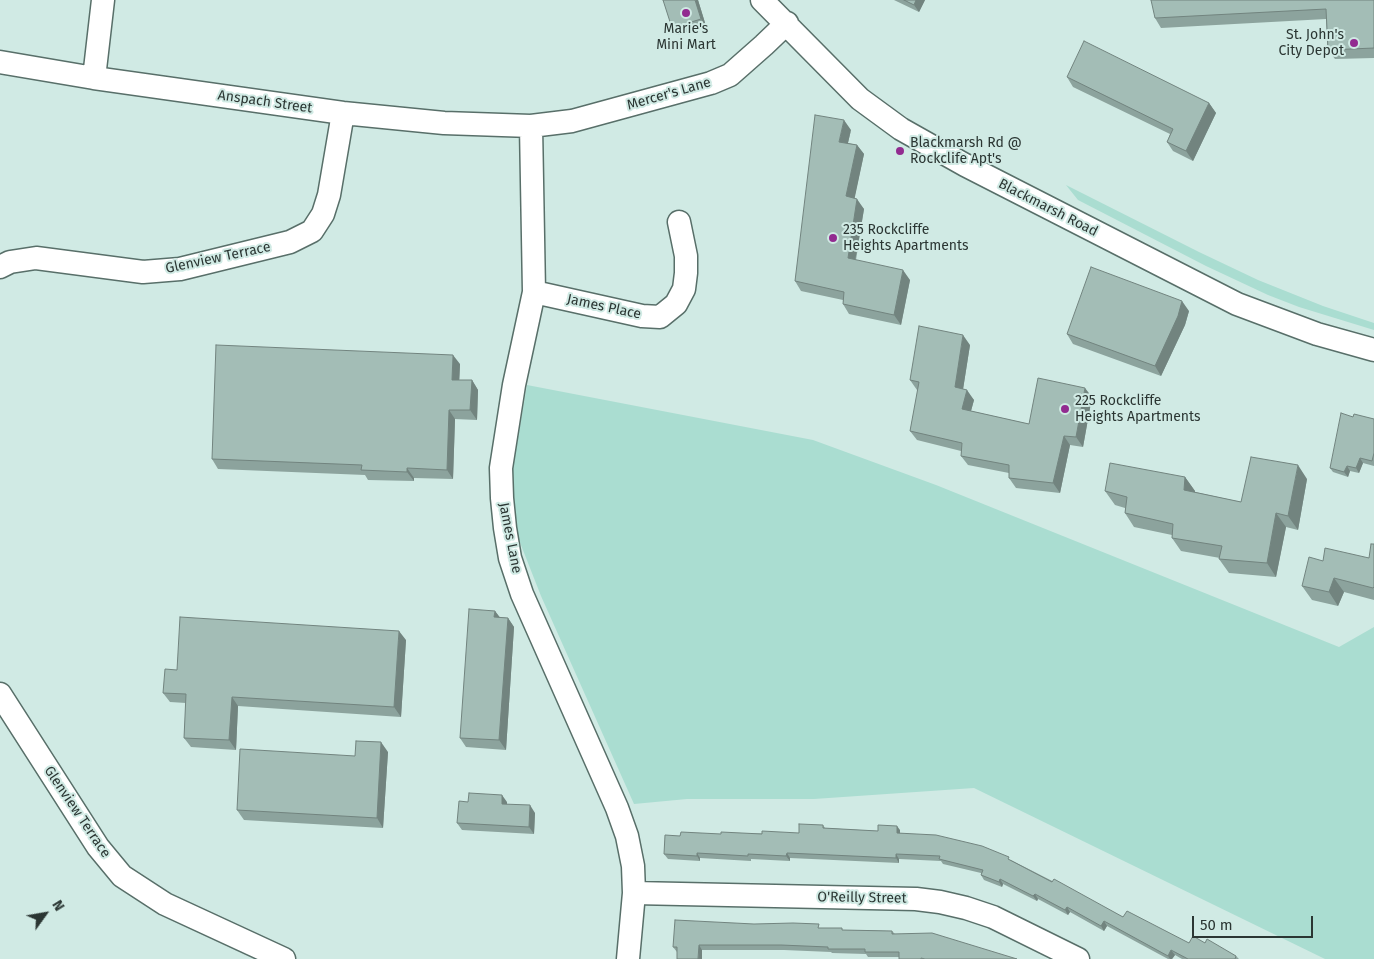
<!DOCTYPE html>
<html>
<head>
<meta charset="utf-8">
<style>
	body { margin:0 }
	#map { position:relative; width:1374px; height:959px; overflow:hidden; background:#d0eae4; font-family:"Fira Sans",sans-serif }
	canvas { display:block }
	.north { position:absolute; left:20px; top:889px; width:50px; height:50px; -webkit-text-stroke:4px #d0eae4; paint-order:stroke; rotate:58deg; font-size:14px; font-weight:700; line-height:20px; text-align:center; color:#2b3633 }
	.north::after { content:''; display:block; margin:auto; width:18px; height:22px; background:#2b3633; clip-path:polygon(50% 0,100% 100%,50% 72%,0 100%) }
	.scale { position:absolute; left:1192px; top:916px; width:121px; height:22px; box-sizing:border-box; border:2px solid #2b3633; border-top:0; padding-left:6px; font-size:15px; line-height:18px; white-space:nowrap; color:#2b3633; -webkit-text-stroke:4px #d0eae4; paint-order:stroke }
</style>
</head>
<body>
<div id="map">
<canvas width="1374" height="959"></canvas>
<div class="north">N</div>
<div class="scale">50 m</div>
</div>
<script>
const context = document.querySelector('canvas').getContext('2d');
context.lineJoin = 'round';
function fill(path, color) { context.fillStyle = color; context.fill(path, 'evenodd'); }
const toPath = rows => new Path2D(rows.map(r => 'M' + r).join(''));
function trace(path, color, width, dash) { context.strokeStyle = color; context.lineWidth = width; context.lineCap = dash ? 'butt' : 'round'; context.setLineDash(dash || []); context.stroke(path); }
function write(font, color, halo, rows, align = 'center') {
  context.font = font + ' "Fira Sans",sans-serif'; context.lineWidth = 4; context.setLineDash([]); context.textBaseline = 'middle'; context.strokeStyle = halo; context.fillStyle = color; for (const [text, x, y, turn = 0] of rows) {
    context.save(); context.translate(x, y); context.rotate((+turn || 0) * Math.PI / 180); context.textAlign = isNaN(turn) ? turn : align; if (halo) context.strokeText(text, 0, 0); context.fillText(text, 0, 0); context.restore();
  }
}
fill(toPath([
	[1066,185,1199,252,1258,280,1323,306,1374,323,1374,330,1299,307,1268,295,1206,266,1078,200],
	[527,385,813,440,936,485,1339,647,1374,627,1374,959,1325,959,974,788,814,799,687,799,634,804,541,596,519,540,515,522,512,485,513,467]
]), '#aaddd1');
const minor = toPath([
	[762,0,860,99,901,129,965,165,1237,304,1317,334,1374,350],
	[0,62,94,78,343,113,444,123,531,126,572,121,711,83,730,75,764,45,787,23],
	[94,78,103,0],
	[531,126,534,292,514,385,501,468,502,498,505,528,510,558,522,594,617,808,627,836,633,866,634,893,628,959],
	[0,267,10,262,36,258,143,272,180,269,290,242,312,231,323,214,329,195,343,113],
	[534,292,642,316,660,317,676,304,684,289,686,273,686,256,679,222],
	[0,694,98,847,122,876,165,904,284,959],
	[634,893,916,899,940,902,966,908,993,917,1078,959]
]);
trace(minor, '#586f69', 25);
trace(minor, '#fff', 22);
fill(toPath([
	[698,0,706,26,677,35,672,28],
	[894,0,925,0,919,12],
	[1374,0,1374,58,1335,59,1328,50,1326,19,1161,28,1155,18],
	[1067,77,1209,103,1216,113,1193,161,1173,151,1167,142,1170,134,1073,87],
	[851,130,848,143,857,145,864,154,854,199,864,209,856,260,910,280,901,325,849,314,843,304,843,300,801,291,795,281],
	[1189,311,1185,325,1161,376,1073,344,1067,334],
	[970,345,963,389,974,400,971,411,1029,424,1092,397,1083,447,1070,445,1060,493,1016,488,1009,478,1009,473,968,465,961,456,961,451,917,440,910,431,918,390,917,390,910,380],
	[460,364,459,380,472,380,478,390,477,420,455,419,453,479,414,478,414,481,368,480,365,475,218,469,212,459],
	[1353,417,1374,419,1374,466,1363,463,1359,473,1350,471,1348,477,1333,472,1330,468],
	[1185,477,1195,491,1195,492,1241,502,1307,479,1298,530,1286,527,1276,577,1229,573,1219,559,1220,558,1181,551,1172,538,1172,535,1134,527,1125,513,1125,508,1115,505,1105,491],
	[1374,544,1374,600,1344,592,1338,606,1312,600,1302,586,1323,561,1369,558],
	[495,611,499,617,508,618,514,627,506,750,466,747,460,738],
	[406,640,401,717,238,706,236,750,191,747,184,738,186,703,170,702,163,693,177,670],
	[388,752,383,828,244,820,237,810,355,756],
	[507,802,507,804,535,813,534,834,462,830,457,823],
	[823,825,825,828,878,831,900,830,900,833,1011,860,1123,917,1189,943,1205,943,1236,956,1239,959,1182,959,1175,955,1172,959,1168,959,1107,926,1104,931,1070,912,1068,915,1038,899,1037,901,1003,884,1002,887,984,880,981,875,981,873,943,864,941,861,899,859,899,863,790,858,790,861,751,859,751,861,700,858,700,861,668,859,664,854,680,836,721,834,799,833],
	[821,928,844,930,892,931,895,934,1017,959,899,959,899,957,868,957,866,954,832,953,831,952,784,950,702,950,677,952,673,947]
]), '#8ca39d');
fill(toPath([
	[695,0,698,0,706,26,701,19],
	[916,0,925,0,919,12,914,5],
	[1209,103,1216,113,1193,161,1186,151],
	[844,120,851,130,846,151,839,142],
	[857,145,864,154,853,206,846,196],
	[857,199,864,209,854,267,848,258],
	[903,270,910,280,901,325,894,315],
	[1182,301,1189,311,1185,325,1161,376,1155,366],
	[963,335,970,345,962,396,955,387],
	[453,355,460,364,459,389,452,380],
	[472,380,478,390,477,420,470,410],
	[1085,388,1092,397,1083,447,1076,437],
	[967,390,974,400,969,418,962,409],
	[449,410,455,419,453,479,447,470],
	[1064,436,1070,445,1060,493,1053,483],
	[1360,458,1363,463,1359,473,1356,468],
	[1298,465,1307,479,1298,530,1288,516],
	[1347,466,1350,471,1348,477,1344,472],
	[407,468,414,478,414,481,407,472],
	[1185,477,1195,491,1194,504,1184,490],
	[1276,513,1286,527,1276,577,1267,563],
	[1334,578,1344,592,1338,606,1329,592],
	[495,611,502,620,494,617],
	[508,618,514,627,506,750,499,740],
	[399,631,406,640,401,717,394,707],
	[232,697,238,706,236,750,229,740],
	[381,742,388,752,383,828,377,818],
	[502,795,507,802,507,811,502,804],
	[530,805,535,813,534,834,529,827],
	[897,826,900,830,900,838,897,833],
	[697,853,700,858,700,861,697,856],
	[787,853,790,858,790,861,786,856],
	[896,854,899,859,899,863,896,858],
	[1000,879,1003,884,1002,887,999,882],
	[1035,894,1038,899,1037,901,1033,896],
	[1067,907,1070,912,1068,915,1065,910],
	[1104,921,1107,926,1104,931,1101,926],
	[699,945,702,950,702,959,698,959],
	[1171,950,1175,955,1172,959,1170,959,1168,956]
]), '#72847f');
const building = toPath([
	[663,0,695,0,701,19,672,28,663,0],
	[904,0,916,0,914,5,904,0],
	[1151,0,1374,0,1374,48,1328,50,1326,9,1155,18,1151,0],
	[1084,41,1209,103,1186,151,1167,142,1173,129,1067,77,1084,41],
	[815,115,844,120,839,142,857,145,846,196,857,199,848,258,903,270,894,315,843,304,844,292,795,281,815,115],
	[1091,267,1182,301,1178,316,1155,366,1067,334,1091,267],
	[919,326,963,335,955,387,967,390,962,409,1029,424,1038,378,1085,388,1076,437,1064,436,1053,483,1009,478,1009,465,961,456,962,443,910,431,919,382,910,380,919,326],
	[216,345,453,355,452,380,472,380,470,410,449,410,447,470,407,468,407,472,361,470,362,465,212,459,216,345],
	[1341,413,1353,417,1354,414,1374,419,1374,453,1372,461,1360,458,1356,468,1347,466,1344,472,1330,468,1341,413],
	[1251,457,1298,465,1288,516,1276,513,1267,563,1219,559,1222,546,1172,538,1173,524,1125,513,1127,497,1105,491,1110,463,1185,477,1184,490,1241,502,1251,457],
	[1371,544,1374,544,1374,587,1373,588,1334,578,1329,592,1302,586,1309,557,1323,561,1325,548,1369,558,1371,544],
	[469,609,495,611,494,617,508,618,499,740,460,738,469,609],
	[180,617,399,631,394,707,232,697,229,740,184,738,186,694,163,693,165,669,177,670,180,617],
	[356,741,381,742,377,818,237,810,240,749,355,756,356,741],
	[469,793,502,795,502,804,530,805,529,827,457,823,459,801,468,802,469,793],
	[799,824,823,825,823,828,878,831,878,825,897,826,897,833,936,835,982,846,1009,857,1008,859,1052,882,1054,879,1123,917,1127,911,1189,943,1193,936,1205,943,1207,939,1236,956,1235,959,1188,959,1171,950,1168,956,1104,921,1101,926,1067,907,1065,910,1035,894,1033,896,1000,879,999,882,981,875,983,870,939,859,940,856,896,854,896,858,787,853,786,856,748,854,748,856,697,853,697,856,664,854,665,835,680,836,681,832,721,834,721,832,762,834,762,831,799,833,799,824],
	[675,920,754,924,793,923,819,924,818,928,842,928,842,930,892,931,892,934,932,933,1017,959,925,959,921,958,921,959,899,959,899,952,865,952,865,949,828,949,828,947,781,945,699,945,698,959,677,959,677,947,673,947,675,920]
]);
fill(building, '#a3bdb6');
trace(building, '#72847f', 1);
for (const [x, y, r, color] of [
	[686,13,5,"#922b90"],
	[1354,43,5,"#922b90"],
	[900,151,5,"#922b90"],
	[833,238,5,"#922b90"],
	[1065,409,5,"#922b90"]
]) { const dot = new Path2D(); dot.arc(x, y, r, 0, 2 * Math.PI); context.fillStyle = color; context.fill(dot); trace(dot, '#d0eae4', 2); }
write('14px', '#2b3633', '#d0eae4', [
	["Marie's",686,29,"center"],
	["Mini Mart",686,45,"center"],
	["St. John's",1344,35,"right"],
	["City Depot",1344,51,"right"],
	["Blackmarsh Rd @",910,143],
	["Rockclife Apt's",910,159],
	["235 Rockcliffe",843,230],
	["Heights Apartments",843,246],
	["225 Rockcliffe",1075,401],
	["Heights Apartments",1075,417]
], 'left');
write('14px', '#2b3633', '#d0eae4', [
	["Mercer's Lane",669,94,-16],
	["Anspach Street",265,102,8],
	["Blackmarsh Road",1048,208,27],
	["Glenview Terrace",218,258,-12],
	["James Place",604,307,12],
	["James Lane",510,538,79],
	["Glenview Terrace",77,812,56],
	["O'Reilly Street",862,898,1]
]);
</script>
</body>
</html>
